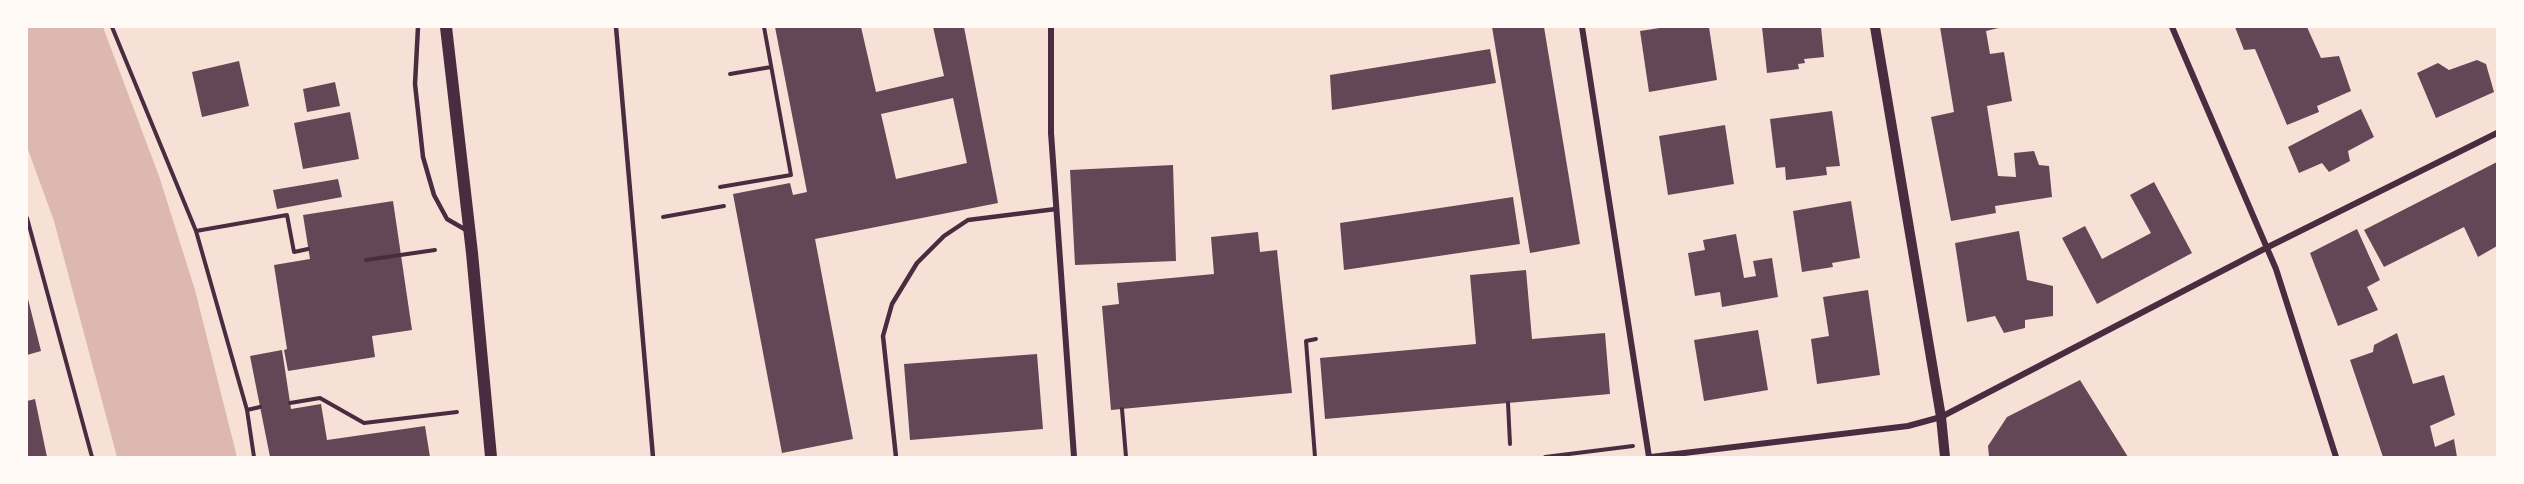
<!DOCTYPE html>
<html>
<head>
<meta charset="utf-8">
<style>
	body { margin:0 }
	#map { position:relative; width:2524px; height:484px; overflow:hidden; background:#f7e1d7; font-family:Montserrat,sans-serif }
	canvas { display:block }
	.frame { position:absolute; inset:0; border:28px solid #fffaf5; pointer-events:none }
</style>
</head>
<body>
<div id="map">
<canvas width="2524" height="484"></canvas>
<div class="frame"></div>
</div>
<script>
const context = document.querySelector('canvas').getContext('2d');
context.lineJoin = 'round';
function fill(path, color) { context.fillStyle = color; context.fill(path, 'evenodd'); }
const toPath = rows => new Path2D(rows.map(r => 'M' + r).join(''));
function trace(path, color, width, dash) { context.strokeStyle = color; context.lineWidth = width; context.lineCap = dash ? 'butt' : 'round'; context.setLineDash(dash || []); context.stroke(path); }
fill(toPath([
	[27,27,103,27,159,176,195,290,237,457,117,457,54,221,27,147]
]), '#dcb8b0');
fill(toPath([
	[775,27,861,27,876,92,944,76,933,27,964,27,998,203,815,239,853,439,782,453,733,194,790,183,793,195,807,192],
	[953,98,967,163,896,179,881,114],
	[1492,27,1544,27,1580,244,1530,253],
	[1666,27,1709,27,1717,80,1649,92,1640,31],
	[1762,27,1821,27,1824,57,1804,59,1805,63,1798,64,1799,69,1767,73],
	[1940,27,2003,27,1986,31,1990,54,2004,52,2012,101,1987,106,1998,176,2016,177,2014,153,2034,151,2039,165,2049,166,2052,197,1995,206,1996,213,1951,221,1931,117,1954,112],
	[2235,27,2307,27,2321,58,2339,56,2351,91,2317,106,2319,112,2287,125,2255,49,2244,50],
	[1490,49,1496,83,1332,110,1330,75],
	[2477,60,2486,64,2494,92,2436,118,2417,73,2438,63,2449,70],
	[239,61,249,106,202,117,192,72],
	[335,82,340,106,307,112,303,89],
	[2361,109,2374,137,2348,151,2350,161,2329,172,2322,163,2299,173,2288,147],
	[1832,111,1840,166,1826,167,1827,175,1786,180,1785,167,1776,168,1770,119],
	[350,112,359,159,303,169,294,123],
	[1725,125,1734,184,1668,195,1659,136],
	[2497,162,2497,246,2478,257,2464,227,2384,267,2364,230],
	[1173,165,1176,261,1075,265,1070,170],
	[338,179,342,197,277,209,273,190],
	[2154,182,2192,253,2097,304,2062,238,2085,226,2102,259,2151,233,2130,195],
	[1513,197,1520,244,1344,270,1340,223],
	[393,201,412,330,372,336,375,357,288,371,284,350,287,349,274,265,310,259,303,215],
	[1851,201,1860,258,1832,263,1833,267,1802,272,1793,211],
	[2357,229,2380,280,2367,287,2378,310,2338,326,2310,253],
	[2019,231,2027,280,2053,286,2053,316,2025,320,2025,328,2004,333,1995,316,1967,322,1955,243],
	[1258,232,1260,252,1277,250,1292,393,1111,410,1102,306,1119,304,1117,283,1214,274,1211,237],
	[1736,234,1744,278,1756,276,1753,261,1772,258,1778,297,1722,307,1720,292,1695,296,1688,253,1705,250,1703,240],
	[1526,270,1532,339,1605,333,1610,394,1325,419,1320,358,1476,344,1470,275],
	[1868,290,1880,375,1817,384,1811,339,1829,336,1823,297],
	[27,295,41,351,27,355],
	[1758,330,1768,390,1704,401,1694,340],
	[2397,333,2413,384,2444,375,2455,415,2430,426,2435,447,2454,439,2457,457,2383,457,2350,360,2373,352,2374,345],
	[282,350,291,409,321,404,327,440,425,426,430,457,270,457,250,356],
	[1037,354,1043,429,910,440,904,364],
	[2080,380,2128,457,1989,457,1988,446,2007,417],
	[35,399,47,457,27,457,27,401]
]), '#644757');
trace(toPath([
	[112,27,196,231,247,410,254,457],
	[730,74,771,67],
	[720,187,791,175,764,27],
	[663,217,724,206],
	[27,218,92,457],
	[196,231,287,215,294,252,308,249],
	[366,260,435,250],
	[290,403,320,398,364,423,457,412],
	[1508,403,1510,444],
	[1122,409,1126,457],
	[247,410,260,407],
	[1315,457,1306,341,1316,339],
	[1545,457,1633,446]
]), '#4a2c40', 4);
trace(toPath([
	[418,27,415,84,423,157,434,195,447,219,466,230],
	[616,27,653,457],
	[896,457,883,336,892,304,917,263,944,236,968,220,1056,209]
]), '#4a2c40', 4.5);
trace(toPath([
	[1051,27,1051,133,1074,457],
	[1582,27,1649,457],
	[2172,27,2276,269,2336,457],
	[1651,457,1908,426,1941,417,2266,248,2497,133]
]), '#4a2c40', 6);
trace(toPath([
	[1875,27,1941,417,1945,457]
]), '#4a2c40', 10);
trace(toPath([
	[446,27,472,253,491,457]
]), '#4a2c40', 12);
</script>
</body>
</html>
